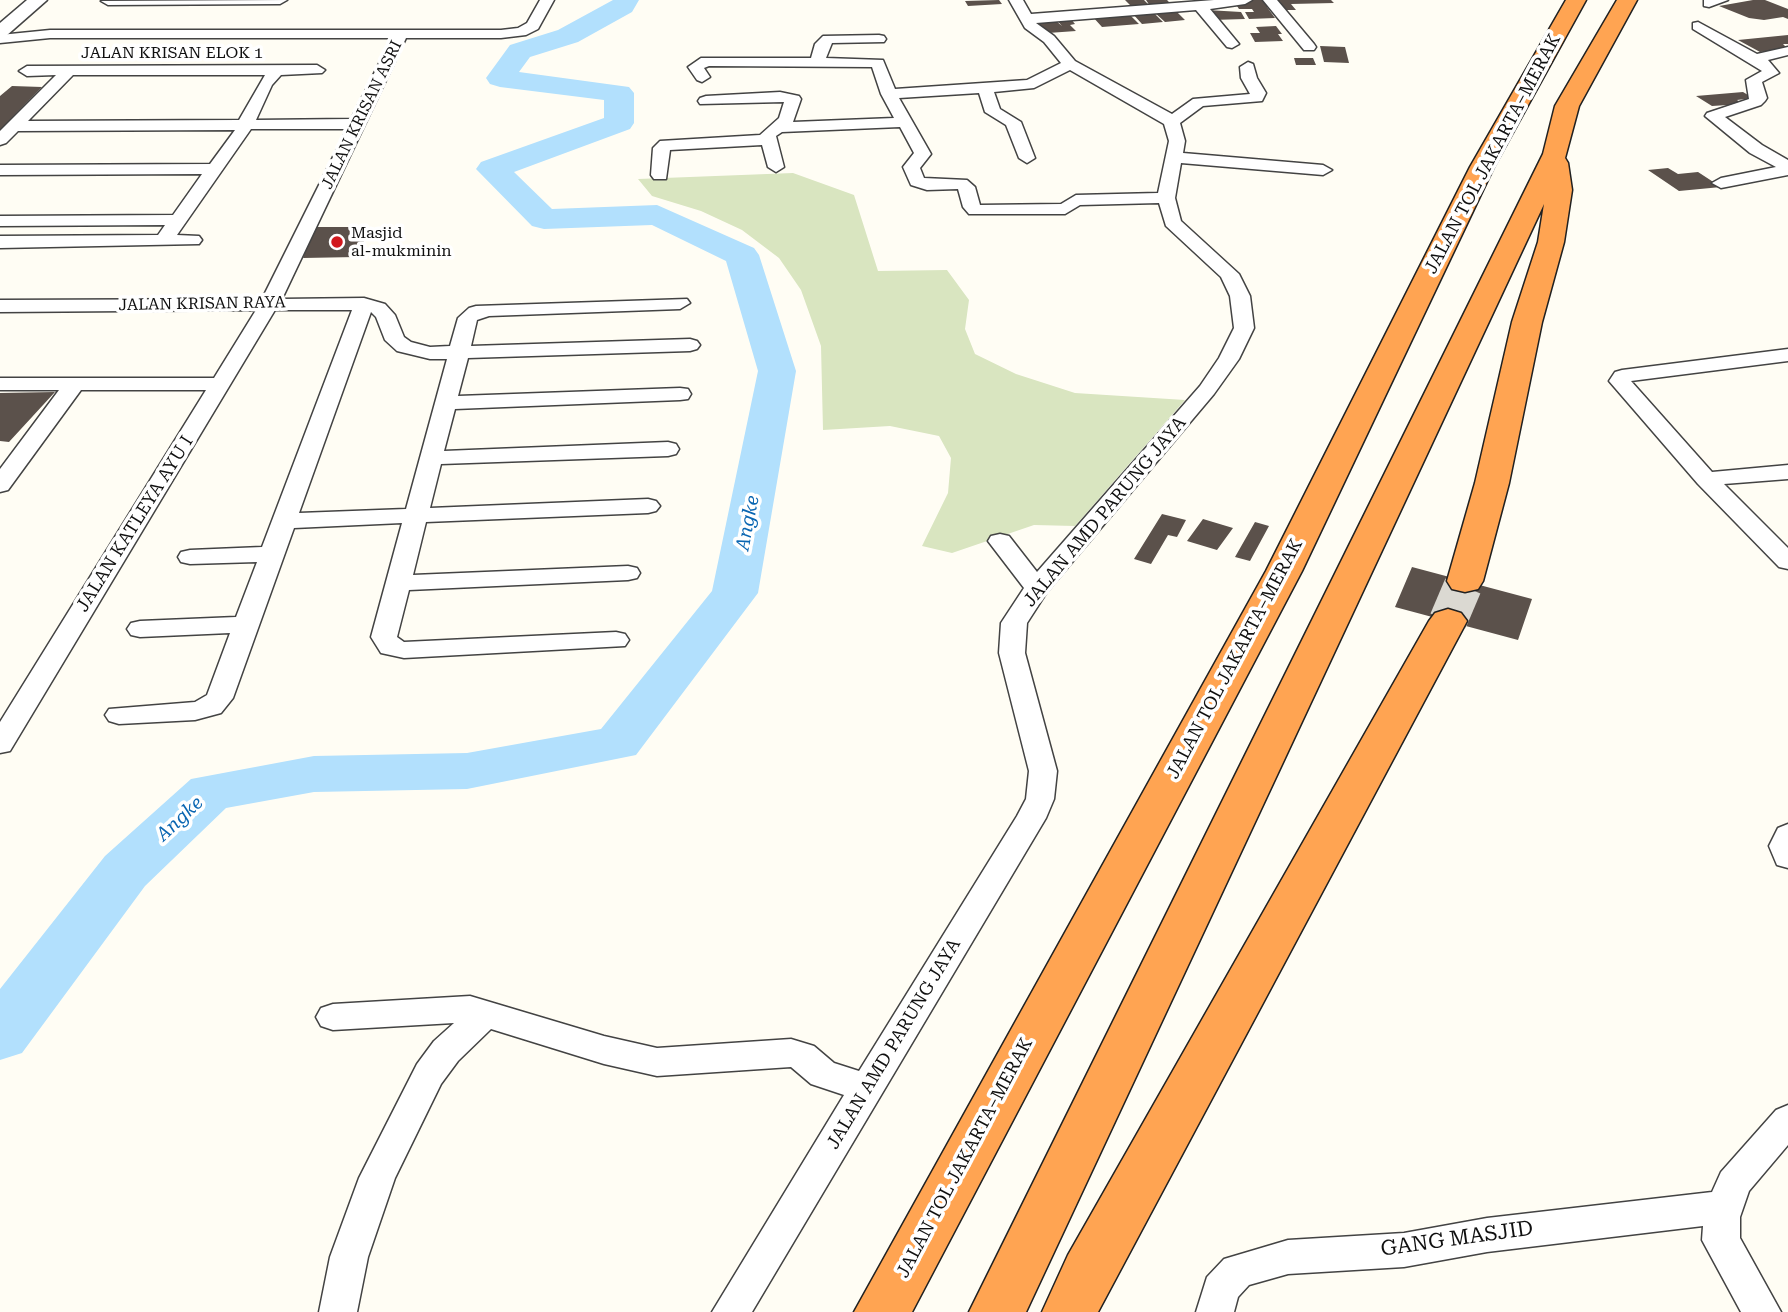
<!DOCTYPE html>
<html>
<head>
<meta charset="utf-8">
<style>
	body { margin:0 }
	canvas { display:block; background:#fffdf4 }
</style>
</head>
<body>
<canvas width="1788" height="1312"></canvas>
<script>
const context = document.querySelector('canvas').getContext('2d');
context.lineJoin = 'round';
function fill(path, color) { context.fillStyle = color; context.fill(path, 'evenodd'); }
const toPath = rows => new Path2D(rows.map(r => 'M' + r).join(''));
function trace(path, color, width, dash) { context.strokeStyle = color; context.lineWidth = width; context.lineCap = dash ? 'butt' : 'round'; context.setLineDash(dash || []); context.stroke(path); }
function write(font, color, halo, rows, align = 'center') {
  context.font = font + ' "Roboto Serif",serif'; context.lineWidth = 7; context.setLineDash([]); context.textBaseline = 'middle'; context.strokeStyle = halo; context.fillStyle = color; for (const [text, x, y, turn = 0] of rows) {
    context.save(); context.translate(x, y); context.rotate((+turn || 0) * Math.PI / 180); context.textAlign = isNaN(turn) ? turn : align; if (halo) context.strokeText(text, 0, 0); context.fillText(text, 0, 0); context.restore();
  }
}
fill(toPath([
	[793,173,854,195,878,271,947,270,969,300,965,329,975,354,1016,374,1075,393,1185,400,1075,526,1034,525,952,553,922,546,948,493,951,458,939,436,890,426,823,430,821,346,801,290,779,258,742,230,701,211,652,196,638,179]
]), '#d9e5c0');
fill(toPath([
	[613,0,639,0,632,12,578,42,530,57,519,72,629,87,634,93,634,123,630,129,514,172,552,209,657,205,754,248,759,255,796,371,758,593,636,755,467,789,314,792,226,808,145,886,22,1053,0,1060,0,989,105,856,191,779,314,756,467,753,601,729,712,591,758,371,726,261,652,225,544,229,532,226,476,169,481,162,604,118,604,100,500,87,490,84,486,78,510,45,558,30,613,0]
]), '#b2e0fd');
fill(toPath([
	[999,0,1002,4,968,6,965,1],
	[1125,0,1144,0,1150,6,1146,0,1167,0,1173,6,1134,9],
	[1249,0,1266,0,1270,7,1267,7,1275,18,1249,19,1245,12,1254,12,1252,9,1239,9,1235,3,1250,3],
	[1273,0,1331,0,1334,3,1291,4,1296,10,1280,10],
	[1753,0,1765,0,1788,9,1788,19,1783,17,1764,20,1749,18,1719,6],
	[1175,10,1185,20,1165,22,1154,12],
	[1207,10,1241,12,1245,19,1212,20],
	[1153,12,1163,22,1142,24,1132,13],
	[1129,14,1139,24,1102,27,1092,16],
	[1070,18,1075,24,1070,25,1076,31,1048,33,1036,21,1055,20,1062,26,1056,19],
	[1276,26,1282,34,1278,34,1283,41,1255,42,1250,33,1260,33,1256,27],
	[1788,35,1788,44,1783,44,1788,49,1760,52,1738,40],
	[1320,46,1345,47,1349,63,1324,62],
	[1294,58,1313,58,1316,65,1296,65],
	[12,86,42,87,0,130,0,96],
	[1743,92,1753,98,1737,100,1743,104,1712,106,1696,96],
	[1668,168,1678,174,1698,172,1721,187,1679,191,1648,170],
	[315,227,371,227,356,257,303,258],
	[55,392,9,442,0,441,0,393],
	[1162,514,1186,520,1177,537,1168,535,1151,564,1134,559],
	[1203,519,1233,528,1217,550,1187,541],
	[1255,522,1269,526,1250,561,1235,557],
	[1412,567,1532,599,1518,640,1395,607]
]), '#5b514b');
trace(toPath([
	[1448,621,1465,581]
]), '#dbd9d2', 38, [38, 19]);
const minor = toPath([
	[287,0,280,4,108,5,101,1,287,0],
	[540,0,554,0,538,29,526,35,501,38,406,38,282,299,364,298,385,304,395,315,404,337,411,342,430,347,450,346,458,318,469,308,476,306,687,299,690,303,680,309,489,316,477,320,471,346,690,339,697,341,700,345,697,349,690,351,468,358,458,396,680,388,688,389,691,394,688,399,680,400,455,409,444,451,668,442,676,444,679,449,676,454,668,456,441,464,430,508,648,499,656,501,660,506,656,511,648,513,426,522,413,575,628,566,637,568,640,573,637,578,628,580,409,590,397,637,404,642,616,632,625,634,629,640,625,646,404,658,381,653,371,637,402,523,294,528,233,698,221,713,195,720,119,724,109,721,105,715,109,709,195,702,207,695,230,633,140,637,131,635,127,629,131,623,140,621,236,617,257,562,190,564,181,562,178,557,181,552,190,550,262,547,352,310,275,310,10,751,0,753,0,722,206,390,81,390,8,490,0,492,0,469,59,390,0,390,0,378,214,378,256,310,0,312,0,300,262,299,347,129,251,129,177,235,199,236,202,240,199,244,0,248,0,236,158,235,165,225,0,226,0,216,173,215,202,174,0,175,0,165,210,164,235,130,18,131,6,143,0,145,0,131,56,75,27,76,19,71,27,66,317,65,325,70,322,73,281,75,272,85,256,120,351,119,392,38,50,38,0,43,0,35,50,30,501,30,518,28,527,23,540,0],
	[73,75,265,75,239,120,28,121,73,75],
	[371,312,376,317,385,340,397,351,430,359,447,359,406,509,299,513,371,312],
	[1009,0,1023,0,1031,14,1214,0,1252,0,1245,4,1210,9,1239,44,1232,48,1227,47,1196,10,1036,23,1054,36,1075,61,1172,114,1193,99,1250,94,1241,78,1240,67,1248,62,1253,64,1257,78,1266,93,1262,101,1203,106,1180,123,1185,141,1183,153,1323,165,1332,170,1323,175,1181,163,1175,198,1181,221,1239,274,1250,296,1254,328,1239,359,1214,394,1047,592,1027,623,1025,653,1057,771,1054,799,1046,818,752,1312,712,1312,844,1095,811,1084,791,1067,657,1076,604,1064,491,1029,458,1061,441,1084,395,1178,368,1257,357,1312,319,1312,330,1257,359,1178,417,1064,434,1041,454,1023,333,1030,321,1026,316,1017,321,1008,333,1004,470,996,604,1036,657,1048,791,1039,814,1046,834,1063,859,1071,1017,816,1026,799,1029,771,999,653,1001,623,1024,588,988,541,991,536,1000,534,1009,536,1037,572,1200,386,1219,358,1234,328,1230,296,1221,277,1166,226,1159,203,1080,205,1065,214,969,214,963,207,958,189,927,190,911,185,903,167,914,153,900,127,782,132,776,136,784,167,776,172,768,167,762,145,670,150,666,179,654,179,651,175,653,148,660,141,760,135,779,118,784,102,700,104,698,101,700,98,706,96,780,92,799,96,801,99,793,122,894,118,881,94,872,67,709,66,704,68,710,77,702,82,697,80,688,67,701,58,811,58,815,44,823,36,879,35,884,36,886,39,884,42,832,43,826,58,883,60,895,89,1027,80,1061,63,1044,42,1025,28,1009,0],
	[1070,70,1164,124,1169,141,1158,193,1076,195,1061,204,980,205,975,187,967,180,924,178,920,168,931,154,899,98,979,93,985,112,1006,125,1019,158,1027,163,1035,158,1021,122,1000,109,994,92,1034,88,1070,70],
	[1263,0,1277,0,1314,44,1316,47,1314,50,1304,50,1263,0],
	[1704,0,1728,0,1709,7,1704,6,1704,0],
	[1698,22,1757,54,1788,47,1788,55,1768,60,1779,73,1762,82,1767,98,1765,101,1761,105,1725,117,1762,145,1788,160,1788,175,1721,188,1712,183,1721,178,1776,167,1750,153,1705,116,1707,113,1749,99,1746,80,1762,71,1693,29,1693,23,1698,22],
	[1788,349,1788,361,1631,381,1712,472,1788,465,1788,479,1724,484,1788,548,1788,569,1779,567,1698,484,1609,381,1615,372,1622,370,1788,349],
	[1788,824,1788,868,1777,865,1769,846,1778,828,1788,824],
	[1788,1105,1788,1145,1749,1191,1740,1217,1740,1238,1781,1312,1741,1312,1702,1240,1703,1226,1487,1252,1404,1267,1288,1274,1249,1285,1238,1297,1234,1312,1196,1312,1207,1277,1224,1259,1288,1240,1404,1233,1487,1218,1712,1192,1721,1172,1776,1110,1788,1105]
]);
const tertiary = toPath([
	[27,0,47,0,6,36,0,37,0,23,27,0]
]);
const motorway = toPath([
	[1566,0,1586,0,1494,167,1302,571,912,1312,854,1312,1266,571,1470,167,1566,0],
	[1617,0,1637,0,1579,106,1565,158,1568,163,1572,190,1564,242,1542,322,1509,483,1483,581,1478,589,1465,592,1452,589,1447,581,1475,483,1512,322,1538,242,1544,204,1026,1312,969,1312,1543,154,1555,106,1617,0],
	[1448,609,1461,613,1467,621,1098,1312,1042,1312,1068,1255,1429,621,1435,613,1448,609]
]);
trace(minor, '#434343', 3);
trace(tertiary, '#434343', 3);
trace(motorway, '#212121', 3);
fill(minor, '#fff');
fill(tertiary, '#fff');
fill(motorway, '#ffa452');
for (const [x, y, r, color] of [
	[337,242,7,"#d1181d"]
]) { const dot = new Path2D(); dot.arc(x, y, r, 0, 2 * Math.PI); context.fillStyle = color; context.fill(dot); trace(dot, '#fff', 2.5); }
write('16px', '#101010', '#fff', [
	["JALAN KRISAN ELOK 1",172,53],
	["JALAN KRISAN ASRI",362,115,-64],
	["JALAN KRISAN RAYA",202,304,-1]
]);
write('16px', '#101010', '#fff', [
	["Masjid",351,233],
	["al-mukminin",351,251]
], 'left');
write('18px', '#101010', '#fff', [
	["JALAN TOL JAKARTA–MERAK",1493,154,-62],
	["JALAN AMD PARUNG JAYA",1105,512,-50],
	["JALAN KATLEYA AYU I",135,524,-58],
	["JALAN TOL JAKARTA–MERAK",1235,659,-62],
	["JALAN AMD PARUNG JAYA",894,1044,-59],
	["JALAN TOL JAKARTA–MERAK",965,1158,-62]
]);
write('italic 19px', '#0a66b2', '#fff', [
	["Angke",748,523,-79],
	["Angke",180,819,-43]
]);
write('21px', '#101010', '#fff', [
	["GANG MASJID",1457,1239,-8]
]);
</script>
</body>
</html>
